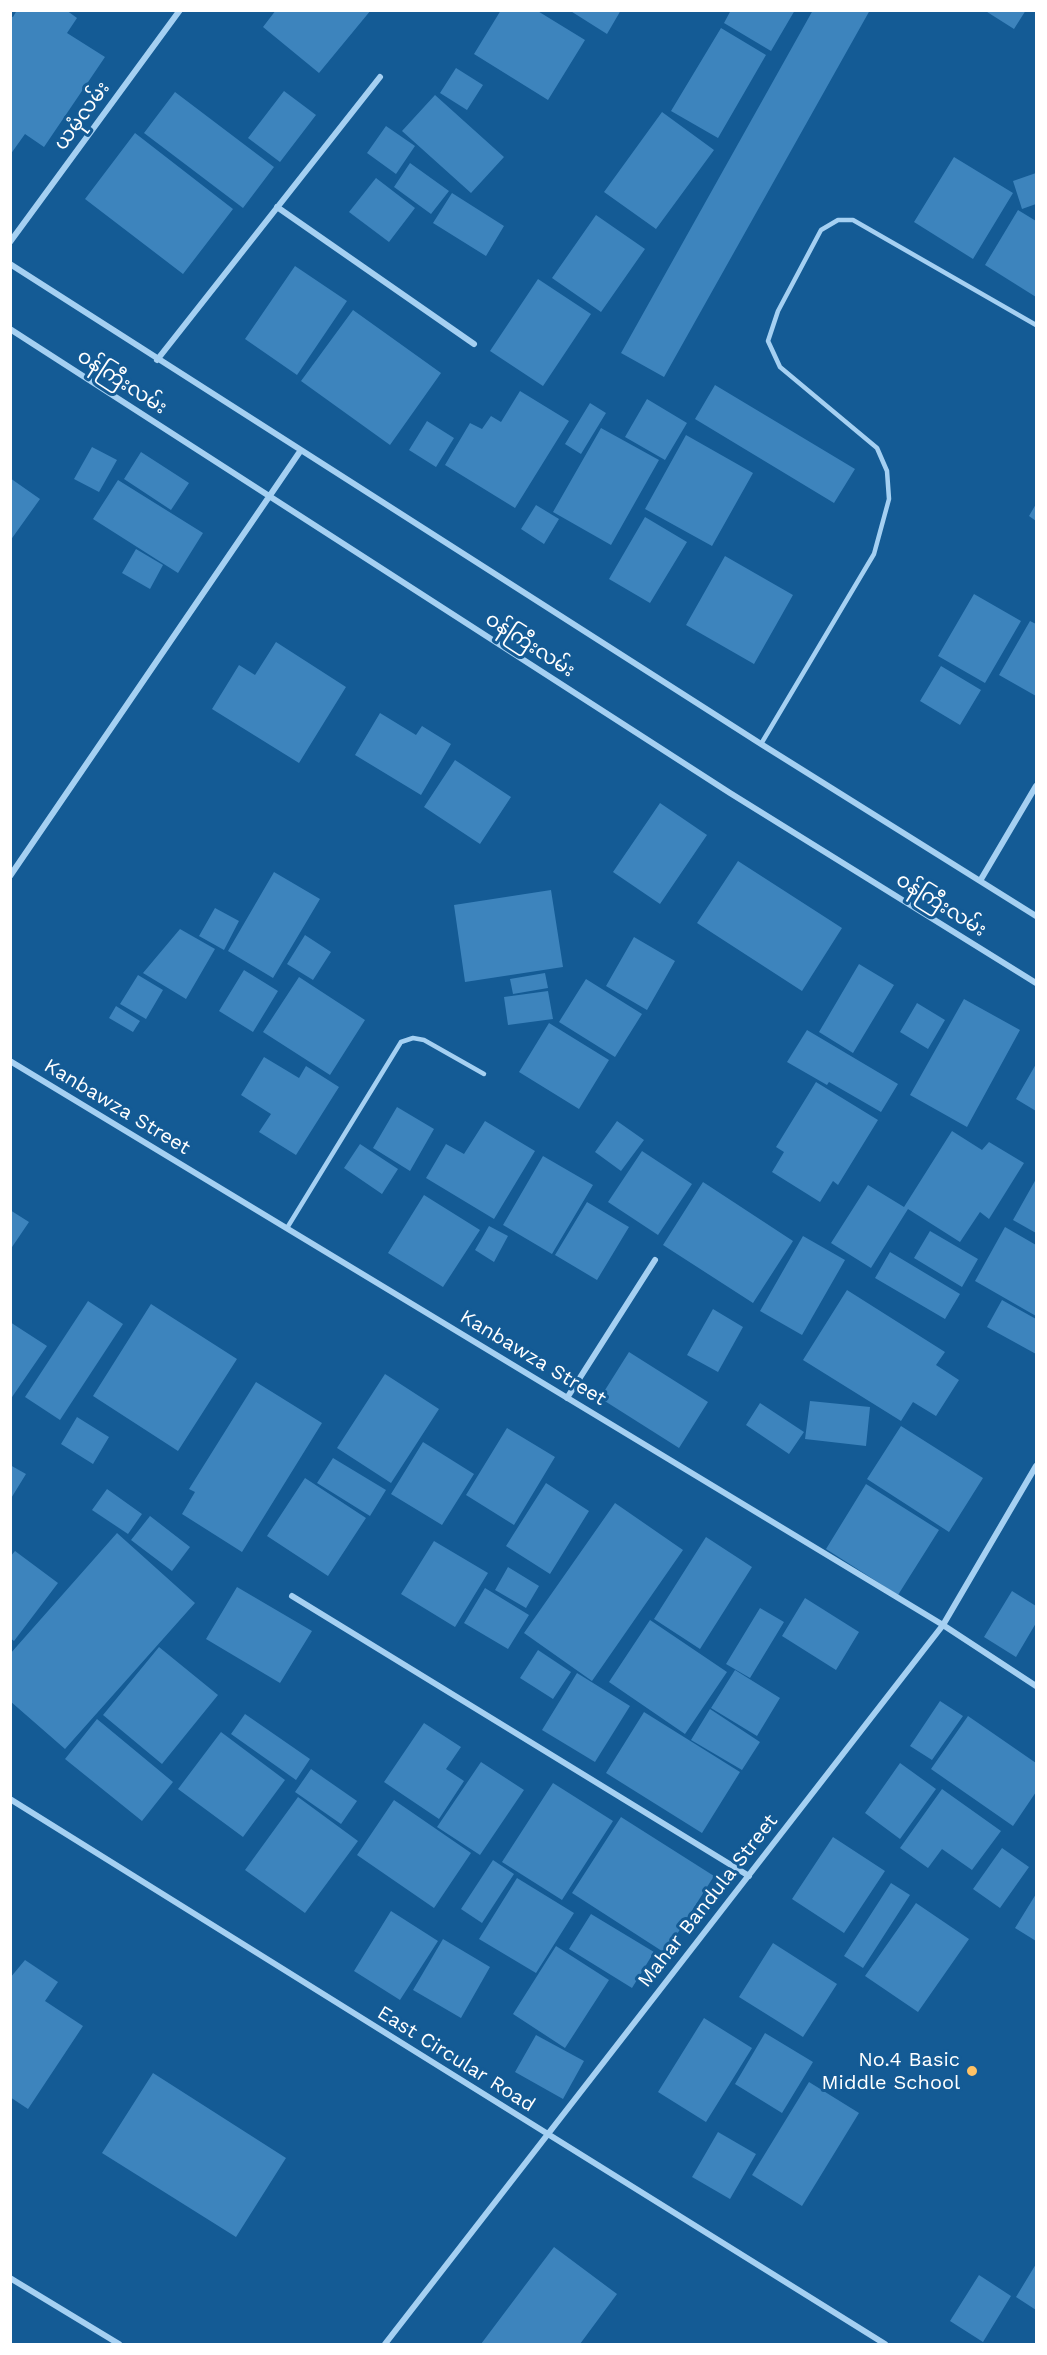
<!DOCTYPE html>
<html>
<head>
<meta charset="utf-8">
<style>
	body { margin:0 }
	#map { position:relative; width:1047px; height:2355px; overflow:hidden; background:#145b95; font-family:"Work Sans",sans-serif }
	canvas { display:block }
	.frame { position:absolute; inset:0; border:12px solid #fff; pointer-events:none }
</style>
</head>
<body>
<div id="map">
<canvas width="1047" height="2355"></canvas>
<div class="frame"></div>
</div>
<script>
const context = document.querySelector('canvas').getContext('2d');
context.lineJoin = 'round';
function fill(path, color) { context.fillStyle = color; context.fill(path, 'evenodd'); }
const toPath = rows => new Path2D(rows.map(r => 'M' + r).join(''));
function trace(path, color, width, dash) { context.strokeStyle = color; context.lineWidth = width; context.lineCap = dash ? 'butt' : 'round'; context.setLineDash(dash || []); context.stroke(path); }
function write(font, color, halo, rows, align = 'center') {
  context.font = font + ' "Work Sans","Noto Sans Myanmar",sans-serif'; context.lineWidth = 6; context.setLineDash([]); context.textBaseline = 'middle'; context.strokeStyle = halo; context.fillStyle = color; for (const [text, x, y, turn = 0] of rows) {
    context.save(); context.translate(x, y); context.rotate((+turn || 0) * Math.PI / 180); context.textAlign = isNaN(turn) ? turn : align; if (halo) context.strokeText(text, 0, 0); context.fillText(text, 0, 0); context.restore();
  }
}
fill(toPath([
	[17,10,66,10,77,18,67,33,105,57,44,147,25,134,10,155,10,16,13,17],
	[276,10,371,10,319,73,263,27],
	[501,10,536,10,585,40,548,100,474,54],
	[569,10,621,10,607,34],
	[731,10,795,10,771,51,724,23],
	[813,10,870,10,664,377,621,353],
	[984,10,1026,10,1014,29],
	[721,28,766,55,718,138,671,111],
	[456,68,483,85,467,110,440,93],
	[284,91,316,115,280,162,248,138],
	[175,92,274,167,243,208,144,133],
	[435,95,504,157,471,193,402,131],
	[662,112,714,150,656,229,604,192],
	[386,126,415,146,396,174,367,153],
	[135,133,233,209,183,274,85,199],
	[954,157,1013,193,973,259,914,222],
	[410,163,449,191,431,214,394,187],
	[1036,173,1036,204,1022,209,1013,181],
	[376,178,415,208,389,242,349,212],
	[452,193,504,226,486,256,433,223],
	[1018,210,1036,221,1036,297,985,265],
	[596,215,645,249,601,312,552,278],
	[295,266,347,301,297,375,245,339],
	[538,279,591,314,543,386,490,351],
	[353,310,441,373,390,445,301,381],
	[715,385,855,469,834,503,695,419],
	[520,391,569,421,515,508,445,465,470,423,482,429,491,416,501,422],
	[647,399,687,423,665,460,625,437],
	[590,403,606,413,581,454,565,444],
	[427,421,454,438,436,467,409,450],
	[601,428,659,460,611,545,553,512],
	[686,435,753,473,712,546,645,509],
	[92,447,117,460,99,492,74,479],
	[141,452,189,483,171,510,124,479],
	[10,478,40,499,10,541],
	[118,480,203,533,178,573,93,519],
	[1036,504,1036,521,1029,516],
	[536,505,559,519,544,544,521,529],
	[645,517,687,542,650,603,609,579],
	[136,549,163,565,150,589,122,573],
	[725,556,793,595,754,664,686,625],
	[974,594,1021,621,985,683,938,656],
	[1030,621,1036,624,1036,696,999,675],
	[276,642,346,687,299,763,212,709,239,665,255,675],
	[941,666,981,690,960,725,920,701],
	[380,713,416,735,422,726,451,744,421,795,355,755],
	[455,760,511,797,480,844,424,807],
	[660,803,707,835,660,904,613,872],
	[738,861,842,928,802,991,697,923],
	[274,872,320,899,273,978,228,951],
	[551,890,563,967,465,982,454,905],
	[215,908,239,921,224,950,199,936],
	[180,929,215,949,186,999,143,973],
	[305,935,331,952,313,980,287,964],
	[634,937,675,961,647,1010,606,986],
	[859,964,894,985,853,1053,819,1032],
	[244,970,278,991,253,1032,219,1011],
	[545,973,548,988,513,994,510,979],
	[138,975,163,990,146,1019,120,1004],
	[299,977,365,1020,330,1075,263,1032],
	[586,979,642,1014,615,1057,559,1022],
	[548,991,553,1019,508,1025,504,997],
	[964,999,1020,1030,967,1127,910,1095],
	[917,1003,945,1020,928,1049,900,1032],
	[116,1006,140,1021,133,1032,109,1018],
	[549,1023,609,1060,579,1109,519,1072],
	[807,1030,898,1084,881,1112,829,1082,827,1085,787,1062],
	[264,1057,299,1078,306,1066,339,1087,296,1155,259,1132,271,1114,241,1095],
	[1036,1064,1036,1111,1016,1099],
	[816,1082,878,1120,838,1185,833,1181,820,1202,772,1172,784,1152,776,1147],
	[397,1107,434,1129,410,1171,373,1148],
	[485,1121,535,1151,494,1219,426,1178,446,1144,464,1154],
	[617,1121,644,1140,621,1171,595,1152],
	[952,1131,982,1150,989,1142,1024,1163,989,1219,980,1212,960,1242,908,1209,871,1268,831,1243,868,1185,904,1207],
	[360,1144,398,1169,382,1194,344,1168],
	[642,1151,692,1184,658,1235,608,1202],
	[543,1156,593,1185,552,1254,503,1225],
	[1036,1179,1036,1233,1013,1220],
	[703,1182,793,1241,753,1303,663,1245],
	[424,1195,480,1230,443,1287,388,1253],
	[587,1202,629,1227,597,1280,555,1255],
	[10,1210,29,1222,10,1250],
	[489,1226,508,1236,494,1262,475,1250],
	[1005,1227,1036,1245,1036,1316,975,1281],
	[930,1231,978,1259,962,1287,914,1258],
	[803,1236,845,1260,802,1335,760,1311],
	[890,1252,960,1294,945,1319,875,1278],
	[847,1290,945,1352,936,1365,959,1380,936,1416,913,1402,901,1421,803,1360],
	[1002,1300,1036,1319,1036,1354,987,1327],
	[88,1301,123,1324,60,1420,25,1397],
	[151,1304,237,1359,178,1451,93,1396],
	[713,1309,743,1327,718,1372,687,1355],
	[10,1322,47,1346,10,1400],
	[629,1352,708,1402,679,1448,600,1398],
	[385,1374,439,1409,391,1483,337,1448],
	[256,1382,322,1423,242,1552,182,1514,195,1492,189,1489],
	[810,1401,870,1407,866,1446,805,1439],
	[760,1403,804,1432,789,1454,746,1425],
	[77,1417,109,1437,93,1464,61,1444],
	[901,1426,983,1478,949,1532,867,1479],
	[507,1428,555,1457,514,1525,466,1495],
	[423,1442,474,1474,442,1525,391,1494],
	[333,1458,386,1490,370,1516,317,1483],
	[10,1465,26,1474,10,1500],
	[305,1478,366,1518,328,1576,267,1536],
	[546,1483,589,1511,550,1574,506,1546],
	[866,1484,939,1530,898,1595,826,1549],
	[107,1489,142,1514,128,1534,92,1510],
	[615,1503,683,1550,592,1681,524,1633],
	[150,1516,190,1547,172,1571,131,1540],
	[117,1533,195,1603,65,1749,10,1701,10,1654],
	[706,1537,752,1567,700,1649,654,1619],
	[434,1541,488,1573,455,1627,401,1594],
	[15,1551,58,1583,14,1641,10,1638,10,1557],
	[508,1567,539,1586,526,1608,495,1590],
	[237,1587,312,1631,280,1683,206,1639],
	[485,1588,529,1615,508,1649,464,1623],
	[1012,1591,1036,1606,1036,1623,1016,1657,984,1637],
	[805,1598,859,1632,836,1670,782,1636],
	[760,1608,784,1622,750,1678,726,1664],
	[650,1620,727,1672,685,1734,609,1682],
	[159,1647,218,1695,162,1764,103,1715],
	[538,1650,571,1672,553,1699,520,1678],
	[735,1670,780,1698,757,1736,711,1708],
	[577,1673,630,1706,595,1762,542,1730],
	[940,1701,963,1716,932,1760,910,1746],
	[710,1709,760,1742,742,1770,691,1740],
	[644,1712,740,1772,702,1833,606,1773],
	[245,1714,310,1759,296,1780,231,1734],
	[968,1716,1036,1763,1036,1792,1013,1826,931,1769],
	[97,1719,173,1782,142,1821,65,1759],
	[424,1723,461,1747,446,1769,464,1781,439,1819,384,1782],
	[221,1732,285,1780,243,1837,178,1789],
	[481,1762,524,1790,480,1855,437,1827],
	[900,1763,936,1789,900,1839,865,1813],
	[311,1769,357,1801,341,1824,295,1792],
	[553,1783,613,1821,562,1900,502,1862],
	[942,1789,1001,1831,972,1870,942,1849,928,1868,900,1848],
	[298,1797,358,1841,305,1913,245,1870],
	[394,1800,471,1853,434,1908,357,1855],
	[621,1817,714,1876,665,1953,572,1893],
	[833,1837,885,1871,844,1933,792,1899],
	[1002,1848,1029,1867,1000,1908,973,1889],
	[493,1860,514,1874,482,1923,461,1909],
	[517,1878,574,1913,536,1973,479,1939],
	[891,1883,910,1895,863,1968,844,1956],
	[1036,1894,1036,1941,1015,1928],
	[916,1903,969,1939,918,2012,865,1976],
	[391,1911,438,1941,400,2000,354,1971],
	[591,1914,654,1952,632,1988,569,1949],
	[443,1939,490,1967,461,2018,413,1990],
	[773,1943,837,1984,803,2037,739,1997],
	[556,1946,609,1980,565,2048,513,2014],
	[25,1960,58,1982,45,2001,83,2026,28,2109,10,2097,10,1978],
	[704,2018,752,2048,706,2122,658,2092],
	[765,2033,813,2062,782,2113,735,2084],
	[536,2035,584,2061,563,2099,515,2072],
	[153,2073,286,2158,236,2237,102,2153],
	[809,2082,859,2113,802,2206,752,2175],
	[718,2132,756,2154,730,2199,692,2177],
	[554,2247,617,2294,580,2344,481,2344],
	[1036,2264,1036,2310,1016,2297],
	[979,2275,1011,2296,983,2342,950,2321]
]), '#3d84bd');
trace(toPath([
	[761,744,874,554,889,499,887,471,877,448,780,367,768,341,778,311,821,230,838,220,853,220,1036,325],
	[287,1228,401,1042,413,1038,424,1040,484,1074]
]), '#a5d0f2', 4.5);
trace(toPath([
	[277,207,474,344],
	[10,242,180,10],
	[10,264,761,744,1036,916],
	[10,329,730,793,1036,983],
	[157,360,380,77],
	[10,876,301,450],
	[980,881,1036,786],
	[10,1061,943,1625,1036,1686],
	[567,1398,655,1260],
	[292,1596,749,1876],
	[10,1799,885,2344],
	[10,2278,119,2344],
	[385,2344,943,1625,1036,1466]
]), '#a5d0f2', 6);
for (const [x, y, r, color] of [
	[972,2071,6,"#ffc265"]
]) { const dot = new Path2D(); dot.arc(x, y, r, 0, 2 * Math.PI); context.fillStyle = color; context.fill(dot); trace(dot, '#145b95', 2); }
write('20px', '#fff', '#145b95', [
	["ယမုံလမ်း",82,116,-54],
	["ဝန်ကြီးလမ်း",122,382,33],
	["ဝန်ကြီးလမ်း",530,645,33],
	["ဝန်ကြီးလမ်း",941,905,32],
	["Kanbawza Street",117,1107,31],
	["Kanbawza Street",533,1358,31],
	["Mahar Bandula Street",708,1901,-52],
	["East Circular Road",456,2059,32]
]);
write('20px', '#fff', '#145b95', [
	["No.4 Basic",960,2060],
	["Middle School",960,2083]
], 'right');
</script>
</body>
</html>
